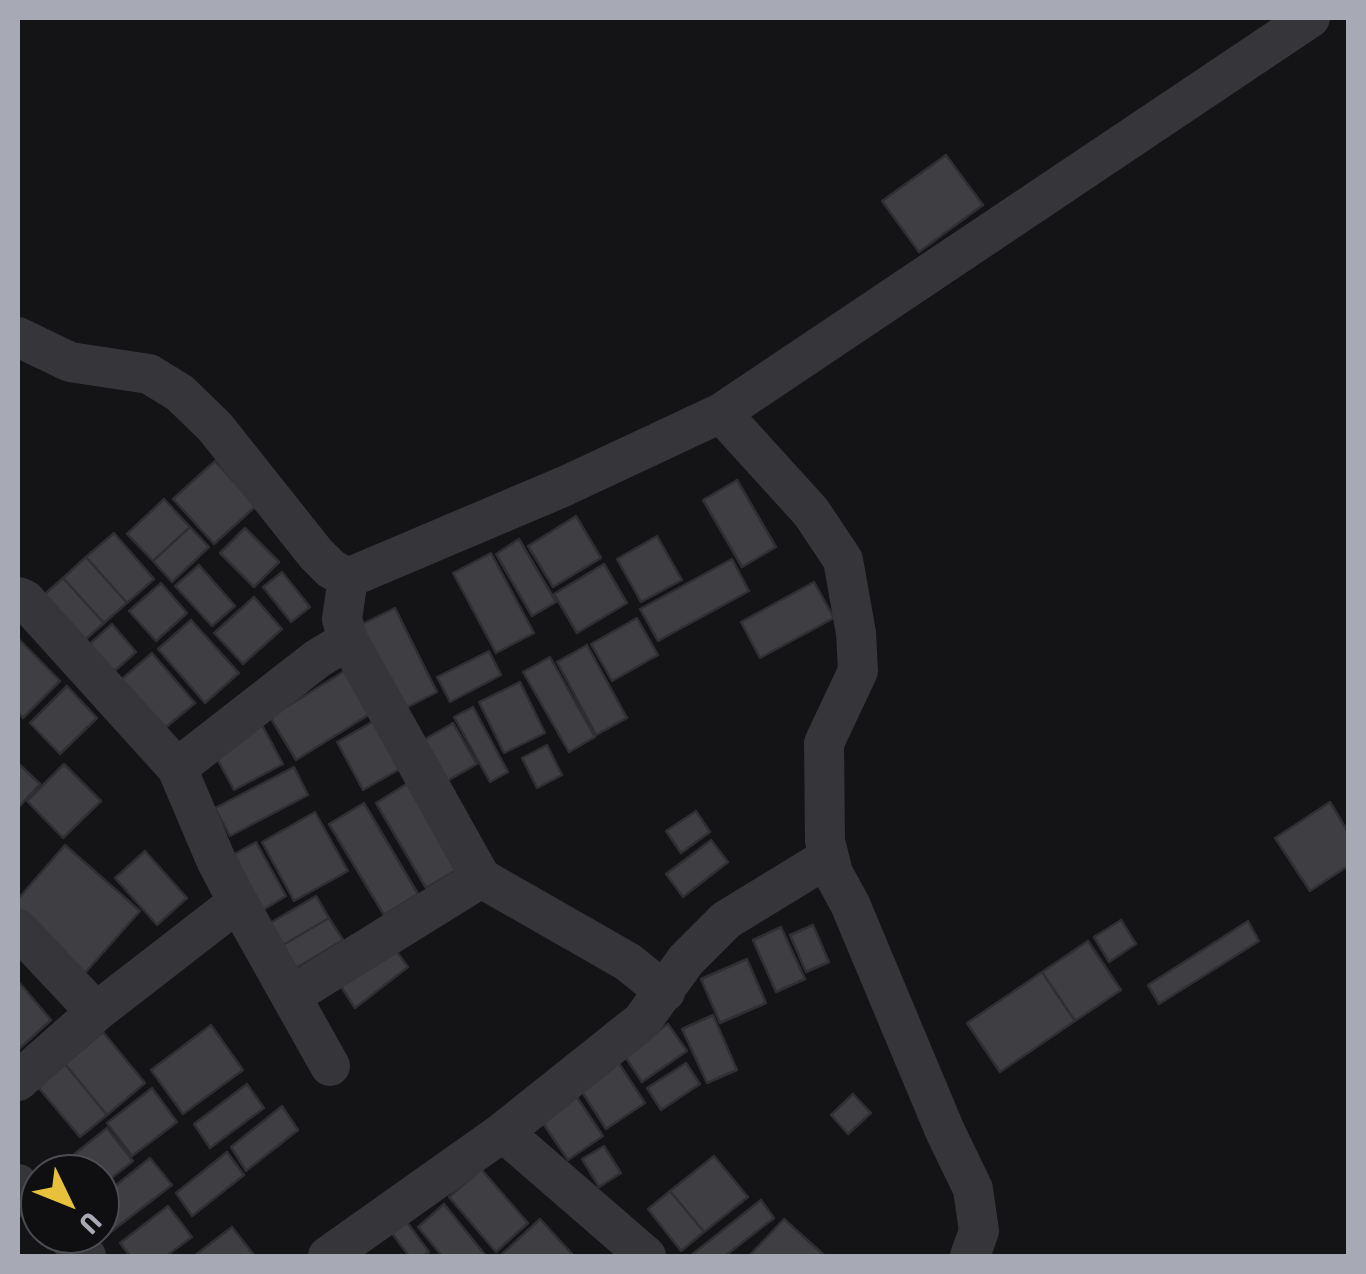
<!DOCTYPE html>
<html>
<head>
<meta charset="utf-8">
<style>
	body { margin:0 }
	#map { position:relative; width:1366px; height:1274px; overflow:hidden; background:#141416; font-family:"Asap Condensed",sans-serif }
	canvas { display:block }
	.frame { position:absolute; inset:0; border:20px solid #a7a9b5; pointer-events:none }
	.north { position:absolute; left:20px; top:1154px; width:100px; height:100px; box-sizing:border-box; background:#0f0f11; border:2px solid #4c4d53; border-radius:50%; rotate:133deg; font-size:28px; font-weight:700; line-height:40px; text-align:center; color:#a7a9b5 }
	.north::after { content:''; display:block; margin:auto; width:35px; height:45px; background:#e7c13b; clip-path:polygon(50% 0,100% 100%,50% 72%,0 100%) }
</style>
</head>
<body>
<div id="map">
<canvas width="1366" height="1274"></canvas>
<div class="frame"></div>
<div class="north">U</div>
</div>
<script>
const context = document.querySelector('canvas').getContext('2d');
context.lineJoin = 'round';
function fill(path, color) { context.fillStyle = color; context.fill(path, 'evenodd'); }
const toPath = rows => new Path2D(rows.map(r => 'M' + r).join(''));
function trace(path, color, width, dash) { context.strokeStyle = color; context.lineWidth = width; context.lineCap = dash ? 'butt' : 'round'; context.setLineDash(dash || []); context.stroke(path); }
const building = toPath([
	[946,155,983,205,919,252,882,201,946,155],
	[215,461,256,506,214,544,173,499,215,461],
	[737,480,776,547,742,567,703,500,737,480],
	[164,499,190,527,153,561,127,534,164,499],
	[576,516,601,558,553,587,528,546,576,516],
	[190,527,209,547,172,582,153,561,190,527],
	[245,528,279,562,254,587,220,553,245,528],
	[114,533,154,579,127,603,86,557,114,533],
	[657,536,682,580,641,602,617,559,657,536],
	[519,539,556,602,532,616,496,554,519,539],
	[491,553,534,633,496,653,453,573,491,553],
	[86,557,127,603,104,623,63,578,86,557],
	[732,559,749,591,658,641,640,609,732,559],
	[604,564,627,603,577,633,554,594,604,564],
	[199,565,235,606,212,626,175,586,199,565],
	[282,572,310,607,291,622,263,587,282,572],
	[63,578,104,623,76,648,36,602,63,578],
	[814,582,834,618,760,658,741,622,814,582],
	[161,583,187,613,156,641,129,611,161,583],
	[254,597,282,629,243,664,214,633,254,597],
	[395,608,437,692,398,712,356,627,395,608],
	[637,618,658,655,612,681,591,644,637,618],
	[191,620,239,673,205,703,158,649,191,620],
	[112,624,136,652,110,675,85,648,112,624],
	[18,638,60,681,23,718,18,712,18,638],
	[587,645,627,718,596,735,557,662,587,645],
	[489,651,501,675,450,702,437,677,489,651],
	[152,653,195,703,159,733,116,684,152,653],
	[550,657,595,737,569,752,523,672,550,657],
	[351,667,378,709,296,760,270,717,351,667],
	[520,682,545,733,504,753,479,702,520,682],
	[67,686,97,718,60,754,30,723,67,686],
	[473,707,508,772,490,782,454,717,473,707],
	[379,718,405,766,363,790,337,742,379,718],
	[453,723,477,764,440,785,417,744,453,723],
	[262,725,283,764,234,790,213,751,262,725],
	[547,745,562,775,537,788,522,758,547,745],
	[18,763,40,784,18,808,18,763],
	[64,764,101,801,63,838,27,801,64,764],
	[294,767,308,795,230,836,215,808,294,767],
	[413,780,465,865,426,888,376,803,413,780],
	[1330,802,1348,832,1348,866,1310,891,1275,838,1330,802],
	[364,803,418,894,384,915,329,824,364,803],
	[696,811,710,832,681,853,666,831,696,811],
	[315,812,348,871,294,901,262,842,315,812],
	[711,840,728,862,683,897,666,874,711,840],
	[256,842,286,896,261,911,231,856,256,842],
	[65,845,140,911,84,974,18,916,18,899,65,845],
	[145,851,187,898,157,925,115,878,145,851],
	[316,896,329,918,283,945,270,923,316,896],
	[329,918,343,940,296,968,283,945,329,918],
	[1121,920,1136,944,1109,962,1094,937,1121,920],
	[1248,921,1259,941,1159,1004,1148,985,1248,921],
	[813,925,829,962,806,972,790,935,813,925],
	[781,927,805,979,776,992,753,940,781,927],
	[1088,941,1121,990,1075,1021,1042,972,1088,941],
	[391,944,408,967,355,1008,340,985,391,944],
	[747,959,766,1003,720,1023,701,979,747,959],
	[1042,972,1075,1021,1000,1072,967,1023,1042,972],
	[18,981,51,1020,18,1050,18,981],
	[713,1015,737,1070,707,1083,682,1029,713,1015],
	[668,1024,687,1051,642,1082,624,1055,668,1024],
	[211,1025,243,1070,183,1114,151,1070,211,1025],
	[103,1032,145,1083,107,1115,65,1064,103,1032],
	[616,1059,645,1103,606,1129,577,1084,616,1059],
	[686,1063,700,1084,661,1110,647,1088,686,1063],
	[65,1064,107,1115,80,1137,38,1087,65,1064],
	[247,1084,264,1108,210,1148,194,1124,247,1084],
	[570,1087,603,1136,568,1160,534,1110,570,1087],
	[152,1088,177,1122,132,1156,107,1123,152,1088],
	[853,1094,871,1113,848,1134,831,1115,853,1094],
	[282,1106,298,1130,246,1171,231,1147,282,1106],
	[107,1128,133,1161,100,1187,100,1174,54,1174,52,1172,107,1128],
	[604,1146,621,1173,599,1187,582,1159,604,1146],
	[227,1152,244,1175,192,1216,176,1193,227,1152],
	[714,1156,748,1197,704,1232,670,1191,714,1156],
	[150,1158,172,1185,108,1234,100,1224,100,1198,150,1158],
	[481,1169,528,1223,496,1252,449,1197,481,1169],
	[670,1191,704,1232,681,1251,648,1209,670,1191],
	[761,1200,774,1218,725,1256,690,1256,761,1200],
	[444,1204,486,1256,442,1256,418,1227,444,1204],
	[168,1206,192,1237,166,1256,130,1256,120,1243,168,1206],
	[540,1219,574,1256,500,1256,540,1219],
	[784,1219,825,1256,749,1256,784,1219],
	[406,1221,429,1252,422,1256,409,1256,391,1232,406,1221],
	[232,1227,254,1255,194,1256,232,1227]
]);
fill(building, '#3e3e43');
trace(building, '#2f2e32', 2.5);
trace(toPath([
	[18,337,70,362,149,374,180,393,215,427,316,554,331,569,348,578],
	[721,413,811,512,843,560,856,633,858,671,824,743,825,841,833,873,850,904,945,1131,973,1189,979,1231,970,1256],
	[18,597,25,600,177,768,216,860,238,902,96,1012,18,1081],
	[177,768,317,659,348,640,342,619,348,578,565,486,721,413,1310,18],
	[481,878,628,962,665,992],
	[238,902,330,1066],
	[18,929,96,1012],
	[291,996,481,878,348,640],
	[503,1132,646,1256],
	[18,1184,40,1208],
	[65,1234,86,1256],
	[328,1256,503,1132,642,1021,686,960,726,920,829,857]
]), '#35353a', 40);
</script>
</body>
</html>
